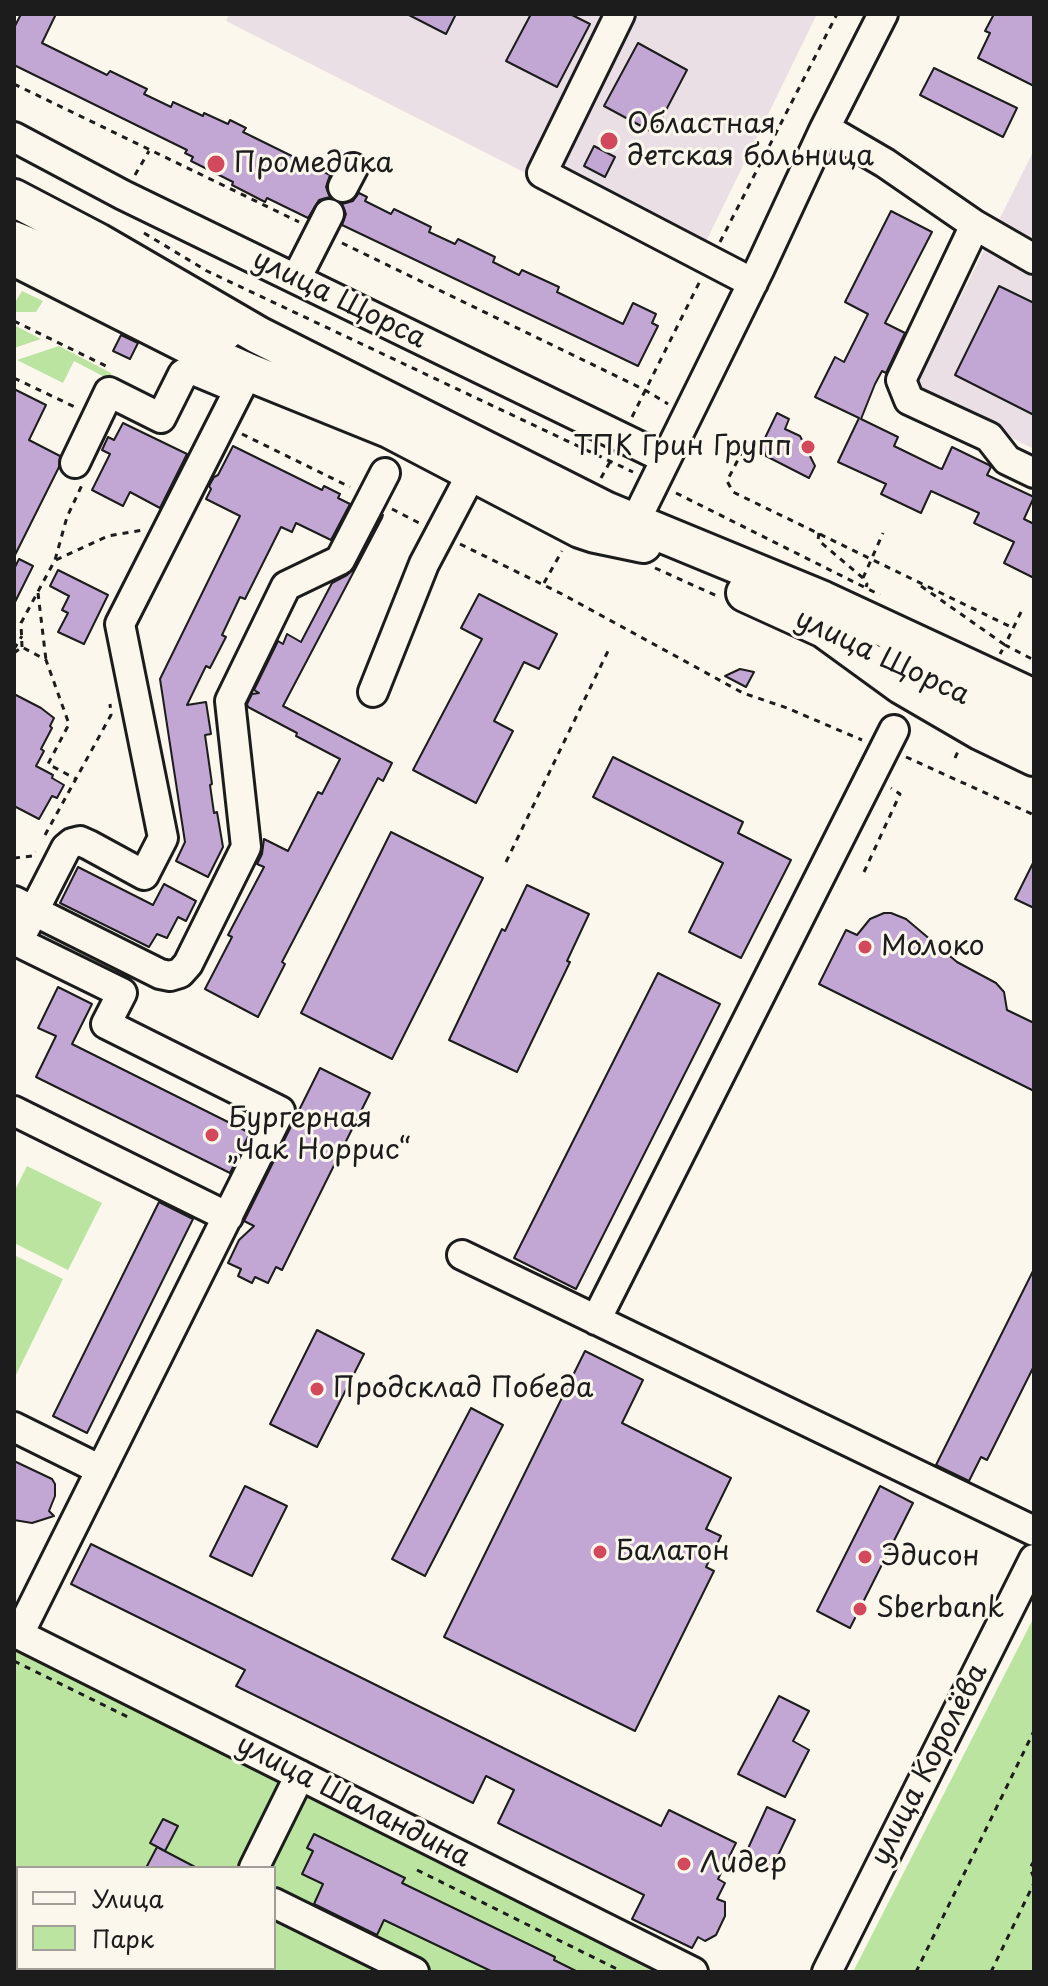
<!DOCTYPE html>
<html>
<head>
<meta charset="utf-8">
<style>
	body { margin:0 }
	#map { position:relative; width:1048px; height:1986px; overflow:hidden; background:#fbf7ec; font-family:"Playpen Sans",sans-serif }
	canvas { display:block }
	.frame { position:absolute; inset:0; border:16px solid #1c1c1c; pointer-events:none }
	.legend { position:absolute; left:16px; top:1866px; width:260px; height:104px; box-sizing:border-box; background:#fbf7ec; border:2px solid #a29f99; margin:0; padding:10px 14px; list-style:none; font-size:24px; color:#1c1c1c }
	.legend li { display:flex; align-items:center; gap:16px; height:40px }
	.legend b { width:40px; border:2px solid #a29f99 }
</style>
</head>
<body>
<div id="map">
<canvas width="1048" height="1986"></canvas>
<div class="frame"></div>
<ul class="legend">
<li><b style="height:10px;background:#fbf7ec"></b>Улица</li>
<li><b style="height:22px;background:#bae4a0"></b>Парк</li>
</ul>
</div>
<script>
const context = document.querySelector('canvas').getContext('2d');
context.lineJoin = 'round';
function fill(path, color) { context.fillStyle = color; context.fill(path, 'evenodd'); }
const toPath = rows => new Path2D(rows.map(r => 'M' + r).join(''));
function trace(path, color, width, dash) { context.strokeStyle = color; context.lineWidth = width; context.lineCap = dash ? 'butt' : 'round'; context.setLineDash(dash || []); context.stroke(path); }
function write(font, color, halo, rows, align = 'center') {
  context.font = font + ' "Playpen Sans",sans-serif'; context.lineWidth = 6; context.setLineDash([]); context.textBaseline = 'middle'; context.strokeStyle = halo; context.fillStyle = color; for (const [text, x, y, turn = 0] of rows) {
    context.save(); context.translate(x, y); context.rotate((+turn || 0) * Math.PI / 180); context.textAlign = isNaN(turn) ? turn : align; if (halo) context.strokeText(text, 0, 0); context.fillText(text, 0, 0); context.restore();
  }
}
fill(toPath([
	[229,14,817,14,697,260,226,21],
	[1034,150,1034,449,914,390]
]), '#eadfe5');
fill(toPath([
	[22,291,43,301,36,312,14,312,14,304],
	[14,325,41,339,14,348],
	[59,346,111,373,114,382,74,361,63,383,17,360],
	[27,1166,102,1203,68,1270,14,1243,14,1192],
	[14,1255,63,1279,14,1379],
	[1034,1617,1034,1972,853,1972],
	[14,1646,426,1853,654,1972,14,1972],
	[18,1868,274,1868,274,1968,18,1968]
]), '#bae4a0');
const building = toPath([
	[21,14,56,14,42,43,107,75,110,71,147,89,144,94,171,107,173,102,203,116,204,113,228,124,230,120,246,128,243,132,304,162,306,157,322,165,320,170,330,175,326,187,330,197,319,200,308,218,267,198,265,202,232,185,233,182,191,161,193,157,185,153,187,150,14,65,14,28,21,14],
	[407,14,456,14,446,34,407,14],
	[531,14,570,14,590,24,557,87,506,61,531,14],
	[994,14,1034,14,1034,86,978,58,990,33,985,31,994,14],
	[638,43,687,70,654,133,604,106,638,43],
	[934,68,1017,108,1003,137,920,95,934,68],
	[594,146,615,157,605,177,584,166,594,146],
	[359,193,367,197,365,201,391,214,394,209,431,227,429,232,455,244,458,239,495,257,493,262,519,275,522,270,559,287,557,292,623,324,633,303,656,314,652,323,658,326,638,366,342,225,346,214,342,204,353,201,359,193],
	[891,211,932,232,885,323,905,333,886,373,882,371,875,384,861,419,898,437,894,446,939,468,942,469,952,447,989,465,991,467,987,475,1034,497,1024,519,1034,524,1034,578,1004,563,1014,542,974,523,979,513,931,491,921,513,881,494,886,484,838,462,859,418,815,397,835,357,844,362,868,314,845,302,891,211],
	[999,286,1034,303,1034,415,955,375,999,286],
	[121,335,138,343,130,359,113,351,121,335],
	[14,389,46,405,29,440,60,456,59,467,14,557,14,389],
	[777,413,789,419,785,429,800,436,815,466,809,478,766,456,763,449,764,440,777,413],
	[123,423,187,454,160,508,130,492,123,506,92,490,110,454,102,450,108,437,114,440,123,423],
	[233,446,322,490,324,486,340,494,338,498,350,504,331,540,296,523,292,532,281,527,245,599,240,597,222,635,226,637,210,668,206,666,187,705,206,702,211,734,205,735,212,784,210,785,214,813,217,812,223,847,208,877,176,861,185,842,160,679,240,516,206,499,211,489,209,486,214,477,218,475,233,446],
	[383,515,382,518,283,706,392,763,383,781,378,778,282,962,285,964,258,1017,205,989,232,937,228,935,264,867,257,864,262,854,264,839,288,851,318,792,322,794,340,759,296,736,297,733,248,707,247,704,252,694,259,693,254,690,278,641,283,644,287,634,301,642,332,583,347,575,355,568,383,515],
	[19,559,33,566,14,604,14,569,19,559],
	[58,570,108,595,84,644,58,632,68,613,62,610,69,596,50,586,58,570],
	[479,594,557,634,539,669,524,662,494,721,513,731,476,803,413,770,482,639,461,628,479,594],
	[740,669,754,672,746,687,725,676,740,669],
	[14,694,41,708,54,718,50,726,52,728,41,749,44,751,36,766,53,775,52,778,64,785,57,798,52,796,39,819,14,806,14,694],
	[613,757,743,822,738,833,791,860,741,958,689,932,723,863,593,797,613,757],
	[391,832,483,878,392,1059,301,1013,391,832],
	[1034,861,1034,908,1015,899,1034,861],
	[78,867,153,905,164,884,196,901,186,921,178,917,167,938,157,934,149,947,60,903,78,867],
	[527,885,589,914,567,961,570,962,517,1072,449,1040,502,929,505,931,527,885],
	[884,913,891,913,906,919,957,962,996,983,1004,992,1007,1010,1034,1023,1034,1091,819,984,846,930,857,935,870,919,884,913],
	[658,973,720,1004,576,1289,514,1258,658,973],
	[58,987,92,1004,72,1044,250,1133,230,1173,36,1077,56,1036,38,1028,58,987],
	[320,1068,370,1093,282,1270,276,1267,268,1283,255,1277,252,1283,238,1276,241,1269,228,1263,239,1240,254,1226,244,1221,320,1068],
	[159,1202,193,1219,87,1433,53,1416,159,1202],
	[1034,1269,1034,1366,987,1460,981,1457,969,1481,936,1465,1034,1269],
	[317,1330,364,1354,317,1447,270,1424,317,1330],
	[585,1351,643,1380,622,1423,731,1478,706,1529,721,1536,706,1567,714,1571,635,1731,444,1637,585,1351],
	[471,1408,503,1425,425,1576,392,1559,471,1408],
	[14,1461,52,1479,55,1484,55,1496,49,1511,54,1516,32,1523,14,1520,14,1461],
	[245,1486,287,1506,252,1576,210,1556,245,1486],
	[880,1486,913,1503,850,1628,817,1611,880,1486],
	[91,1544,661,1826,669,1810,736,1843,718,1879,725,1883,717,1899,725,1902,725,1916,716,1935,705,1941,698,1937,692,1948,632,1919,644,1895,498,1823,514,1790,486,1776,473,1803,236,1686,245,1670,71,1584,91,1544],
	[779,1696,809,1711,793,1741,809,1750,785,1797,738,1774,779,1696],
	[767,1807,795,1820,772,1868,745,1855,767,1807],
	[163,1819,178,1826,165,1851,150,1843,163,1819],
	[314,1834,405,1878,402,1883,555,1957,554,1960,578,1972,493,1972,384,1920,377,1935,314,1904,323,1884,302,1874,313,1851,307,1848,314,1834],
	[157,1847,197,1868,146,1868,157,1847]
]);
fill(building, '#c2a7d4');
trace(building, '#1c1c1c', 2);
const minor = toPath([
	[620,14,542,173,753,283],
	[825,128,885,163,975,225,1034,259],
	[14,137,123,195,666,459],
	[343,187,353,168],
	[975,225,901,380,909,400,989,437,1007,460,1034,473],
	[14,236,87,265,227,335],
	[296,279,329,214],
	[75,463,109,392,161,418,183,374,191,369,239,389],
	[627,538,759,270,825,128,883,14],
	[886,659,1034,731],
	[373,692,424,564,472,473],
	[14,901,160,974,170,976,180,973,188,964,246,847,230,701,286,586,340,560,385,473],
	[25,928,66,848,72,843,80,841,89,845,144,875,163,838,120,624,248,372],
	[18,942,122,993,106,1024,280,1111,19,1634],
	[14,1111,228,1217],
	[462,1255,1034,1531],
	[596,1320,894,730],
	[14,1427,101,1470],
	[14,1632,693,1972],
	[254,1868,300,1775],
	[274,1903,414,1972],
	[203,1972,205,1968],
	[827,1972,1034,1559]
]);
const major = toPath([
	[14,198,98,242,258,335,607,511,823,600,1034,698],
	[14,257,196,349,248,372,389,429,580,529,595,534,643,544],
	[745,593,824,629,901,685,980,731,1034,757]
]);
trace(minor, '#1c1c1c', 34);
trace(major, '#1c1c1c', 42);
trace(toPath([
	[14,84,299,222],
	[135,175,149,151],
	[144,233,207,271,633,472],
	[720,242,837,14],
	[342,243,645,390,668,404],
	[14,321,110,368],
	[14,378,77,408],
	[632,417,700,281],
	[242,434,350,487],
	[743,450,727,481,733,492,1013,628],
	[601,478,611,460],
	[676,493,880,595],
	[392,509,421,524],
	[819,533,818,540,863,578,867,584,866,587],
	[460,544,562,594,743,693,787,708,862,740],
	[56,560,108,536,143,530],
	[655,568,717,596],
	[863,578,883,533],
	[544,583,562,551],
	[921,586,1005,645,1000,654],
	[38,593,46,660],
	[1021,612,1005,645,1034,660],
	[22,647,21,623,55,560,67,517,82,485],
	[14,649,22,636],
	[14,653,22,647,46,660,69,724,48,764,76,779],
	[906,757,1034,815],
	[955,758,959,749],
	[45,835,111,715,110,704],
	[14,858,33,856,36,852],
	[506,862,608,651],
	[864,872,900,794,891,788],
	[14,1661,132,1719],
	[1034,1861,1030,1868,1034,1878],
	[417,1870,623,1972],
	[916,1972,1034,1731],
	[991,1972,1034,1883]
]), '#1c1c1c', 3, [6, 6]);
trace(minor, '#fbf7ec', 28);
trace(major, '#fbf7ec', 36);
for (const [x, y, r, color] of [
	[609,141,10,"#d1495b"],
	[216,164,10,"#d1495b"],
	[808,447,8,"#d1495b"],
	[865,947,8,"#d1495b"],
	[212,1135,8,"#d1495b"],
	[317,1389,8,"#d1495b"],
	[600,1552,8,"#d1495b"],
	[865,1557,8,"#d1495b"],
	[860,1609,8,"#d1495b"],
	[684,1864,8,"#d1495b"]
]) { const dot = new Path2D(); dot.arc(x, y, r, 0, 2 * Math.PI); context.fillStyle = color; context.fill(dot); trace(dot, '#fbf7ec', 3); }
write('28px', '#1c1c1c', '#fbf7ec', [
	["Областная",627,125],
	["детская больница",627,157],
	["Промедика",234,164],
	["ТПК Грин Групп",792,447,"right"],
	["Молоко",881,947],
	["Бургерная",228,1119],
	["„Чак Норрис“",228,1151],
	["Продсклад Победа",333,1389],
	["Балатон",616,1552],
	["Эдисон",881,1557],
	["Sberbank",876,1609],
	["Лидер",700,1864]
], 'left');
write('28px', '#1c1c1c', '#fbf7ec', [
	["улица Щорса",339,300,26],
	["улица Щорса",882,658,25],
	["улица Королёва",930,1765,-63],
	["улица Шаландина",353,1802,27]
]);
</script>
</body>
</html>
